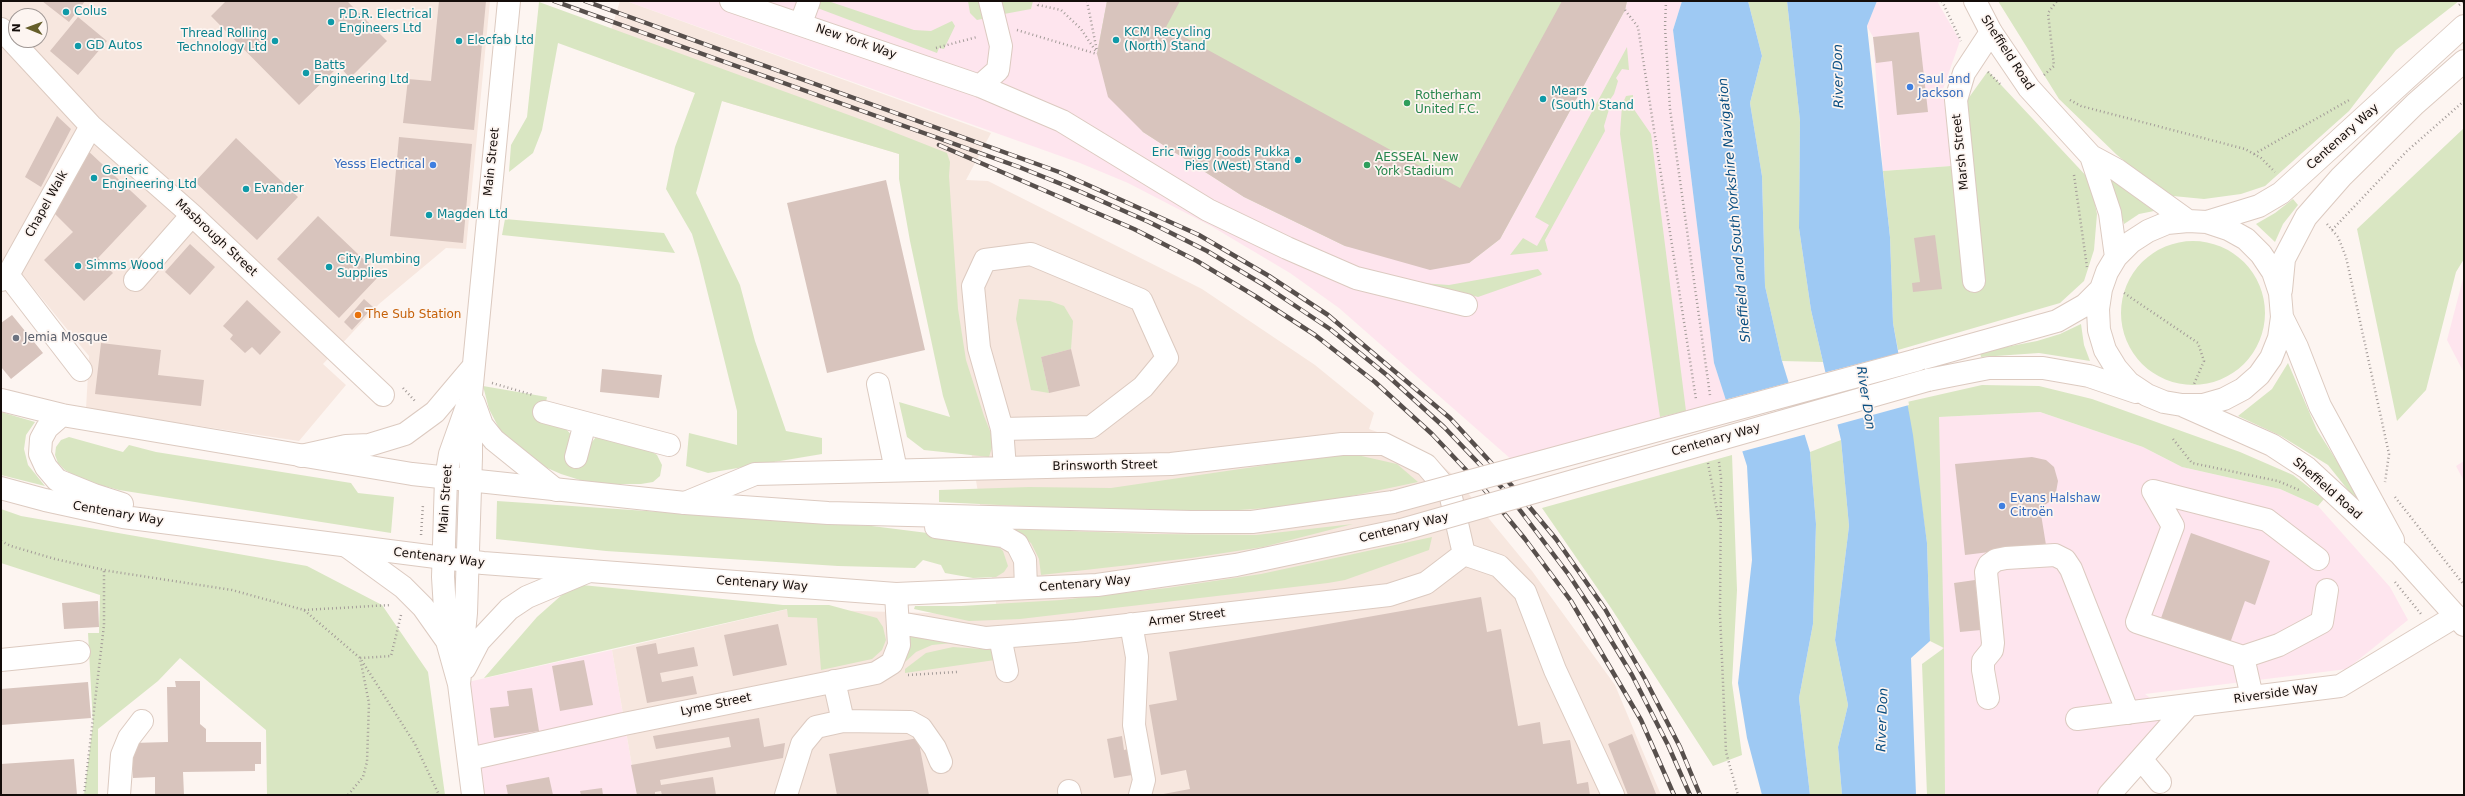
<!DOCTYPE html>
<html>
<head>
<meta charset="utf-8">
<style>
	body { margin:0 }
	#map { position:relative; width:2465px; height:796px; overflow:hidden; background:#fdf5f1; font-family:"DejaVu Sans",sans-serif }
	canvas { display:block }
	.frame { position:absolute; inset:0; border:2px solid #140d0a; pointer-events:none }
	.north { position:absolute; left:8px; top:8px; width:40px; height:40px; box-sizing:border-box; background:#fdf5f1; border:1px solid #a09895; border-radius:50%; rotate:271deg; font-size:11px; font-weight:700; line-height:16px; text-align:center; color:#140d0a }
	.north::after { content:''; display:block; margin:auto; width:14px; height:18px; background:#655e2a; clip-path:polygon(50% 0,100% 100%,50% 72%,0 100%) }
</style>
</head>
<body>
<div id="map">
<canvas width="2465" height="796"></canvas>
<div class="frame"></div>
<div class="north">N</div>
</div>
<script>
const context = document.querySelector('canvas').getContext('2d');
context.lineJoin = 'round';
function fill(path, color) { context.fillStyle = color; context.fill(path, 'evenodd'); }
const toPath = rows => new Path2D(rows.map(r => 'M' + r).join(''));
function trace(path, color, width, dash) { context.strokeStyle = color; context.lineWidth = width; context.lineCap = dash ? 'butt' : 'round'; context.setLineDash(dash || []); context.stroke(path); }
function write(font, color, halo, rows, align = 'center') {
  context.font = font + ' "DejaVu Sans",sans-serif'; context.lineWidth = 3.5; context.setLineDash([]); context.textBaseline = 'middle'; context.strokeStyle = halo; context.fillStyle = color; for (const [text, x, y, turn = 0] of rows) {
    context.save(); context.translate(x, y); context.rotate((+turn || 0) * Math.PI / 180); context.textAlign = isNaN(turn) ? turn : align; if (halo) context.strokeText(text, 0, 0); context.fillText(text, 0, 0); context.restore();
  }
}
fill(toPath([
	[626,1,1682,1,1673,30,1714,363,1726,400,1512,460,1339,308,1290,273,1211,226,1128,183,1080,163],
	[1877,1,1937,1,1960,41,1943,89,1951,166,1883,171,1873,37,1867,26],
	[2464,275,2464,373,2447,340],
	[2040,412,2143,447,2182,467,2280,489,2318,506,2390,587,2408,620,2347,669,2145,694,2183,723,2122,795,1945,795,1938,417],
	[2464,461,2464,481,2456,466],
	[612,650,637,795,473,795,459,684]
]), '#fee5ee');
fill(toPath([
	[1,1,490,1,466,249,446,248,379,304,323,364,346,385,299,441,86,409,89,356,8,257,1,264],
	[16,16,40,16,40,40,16,40],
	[620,1,626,1,991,133,966,180,988,181,1202,289,1315,365,1374,413,1369,429,1394,438,1436,460,1453,475,1532,571,1615,685,1661,795,637,795,612,650,788,609,998,615,972,456,899,154,695,93,602,59]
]), '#f7e7df');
fill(toPath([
	[813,1,828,1,914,30,931,31,952,21,955,26,944,49,939,48,937,53,812,6],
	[968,1,983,1,987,18,977,20,970,13],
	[1001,1,1033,1,1031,9,1004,14],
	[1107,1,1627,1,1625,10,1500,239,1469,263,1345,246,1244,197,1143,132,1097,54],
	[1748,1,1787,1,1800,121,1799,228,1811,310,1823,362,1782,361,1765,286,1762,176,1750,103,1762,56],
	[1998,1,2459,1,2396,50,2349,111,2265,186,2241,194,2204,199,2173,196,2147,180,2117,155,2059,99],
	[539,2,868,122,947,153,950,162,949,176,958,309,966,360,984,416,994,441,989,457,924,450,907,437,899,402,950,417,943,396,910,241,899,179,899,154,722,101,696,193,740,285,755,341,786,431,822,438,822,454,708,473,686,466,689,433,737,445,737,411,699,258,692,234,666,189,675,147,695,93,558,43,542,130,533,153,509,172,511,145,527,117],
	[1627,47,1629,70,1622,69,1616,78,1618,81,1614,94,1607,104,1610,106,1604,126,1605,131,1545,240,1548,251,1510,255,1523,238,1537,246,1549,225,1535,217],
	[1988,71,2090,180,2097,214,2094,250,2084,281,2060,303,1898,350,1893,323,1890,237,1883,171,1951,166,1974,168,1965,103],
	[1633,95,1633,108,1651,134,1686,411,1660,417,1620,134,1622,105,1626,96],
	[2464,128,2464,259,2456,272,2426,390,2397,421,2357,229],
	[2110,176,2133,195,2154,211,2139,214,2124,224],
	[2293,199,2298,205,2283,224,2275,242,2256,224,2275,213],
	[505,219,664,233,675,253,502,235],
	'2121 313a72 72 0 1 1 144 0a72 72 0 1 1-144 0Z',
	[1538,269,1542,274,1541,275,1478,297,1421,283,1449,285],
	[1019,299,1050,301,1064,306,1073,321,1071,349,1041,357,1049,393,1031,390,1016,319],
	[2081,324,2084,345,2090,361,2039,353,1981,357,1980,352,2037,341,2060,334],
	[2288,363,2317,430,2360,497,2356,500,2328,465,2281,436,2238,416,2272,389],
	[1982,385,2039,386,2092,399,2240,452,2293,475,2324,499,2318,506,2280,489,2182,467,2143,447,2040,412,1939,417,1944,648,1945,795,1927,795,1922,664,1944,648,1930,641,1927,543,1907,402],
	[483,386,547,397,544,412,566,429,585,450,597,436,645,447,657,455,662,465,660,476,653,482,641,484,606,484,583,481,561,474,522,457,502,434,489,409],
	[1,412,35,422,26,435,24,449,28,465,45,486,1,475],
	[69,437,123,452,129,445,156,452,351,483,358,493,394,497,391,533,119,490,85,481,65,470,58,463,55,455,56,447,61,440],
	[1841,440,1849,526,1835,640,1848,705,1838,747,1842,795,1810,795,1799,698,1813,624,1816,524,1810,452],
	[1342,454,1357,455,1397,464,1418,482,1309,505,1183,514,939,502,939,490,1029,487,1111,488],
	[1732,455,1737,590,1732,683,1742,755,1713,766,1611,608,1542,508],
	[497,501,872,526,967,538,995,544,1003,551,1008,566,1004,572,996,577,973,578,945,573,941,565,923,560,915,568,838,566,606,551,496,539],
	[1,509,21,516,307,566,382,605,428,672,445,795,267,795,266,730,180,658,158,681,98,729,98,795,84,795,93,724,88,633,99,633,100,595,1,563],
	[1353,524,1263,547,1191,558,1041,575,1039,559,1031,543,1013,529,1154,534,1256,535],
	[1432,537,1429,550,1345,580,1328,583,1020,619,969,621,914,609,915,606,961,606,1061,600,1167,588,1261,574],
	[582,585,783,605,829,605,877,618,883,627,886,640,882,650,872,659,821,670,817,618,788,617,787,609,484,678,537,617,564,593],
	[909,631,952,643,932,645,916,652,905,662],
	[953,647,996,650,995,660,905,673,905,669,926,653]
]), '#d9e6c2');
fill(toPath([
	[1682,1,1748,1,1762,56,1750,103,1762,176,1765,286,1782,361,1810,452,1816,524,1813,624,1799,698,1810,795,1762,795,1747,738,1738,683,1752,560,1747,466,1714,363,1673,30],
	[1787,1,1877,1,1867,26,1890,237,1893,323,1913,435,1927,543,1930,641,1911,658,1916,795,1842,795,1838,747,1848,705,1835,640,1849,526,1841,440,1811,310,1799,228,1800,121]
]), '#9ec9f3');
fill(toPath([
	[1900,353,1909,405,1836,425,1823,373],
	[1791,382,1807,434,1740,452,1724,400]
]), '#fdf5f1');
fill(toPath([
	[42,1,85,1,69,22],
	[226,1,347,1,387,41,350,78,339,66,299,105,211,16],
	[439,1,486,1,474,130,403,123,408,79,431,81],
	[1107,1,1180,1,1166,27,1460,188,1562,1,1627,1,1625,10,1500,239,1469,263,1430,270,1345,246,1244,197,1143,132,1108,97,1097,54],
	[78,17,107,41,78,75,50,51],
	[1919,32,1928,112,1897,115,1892,61,1876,63,1873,37],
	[57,116,71,129,41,187,25,177],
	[399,137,472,144,463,243,390,236],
	[236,138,298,197,257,240,195,182],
	[86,149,147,206,98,258,113,273,84,301,44,260,73,232,53,212],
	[886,180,925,350,827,373,787,203],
	[318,216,380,275,339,318,277,259],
	[1935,235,1942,289,1913,292,1912,283,1920,282,1914,238],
	[190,244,215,267,190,295,165,272],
	[364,299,373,307,352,330,344,322],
	[247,300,281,332,260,355,252,347,245,353,230,339,233,335,223,326],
	[12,315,43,353,11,379,1,367,1,323],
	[101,343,161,350,158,375,204,380,201,406,95,394],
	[1071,349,1080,386,1049,393,1041,357],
	[602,369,662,375,659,398,600,392],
	[2032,457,2046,460,2054,467,2058,481,2055,498,2040,508,2046,545,1965,555,1955,464],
	[2191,533,2270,561,2255,605,2245,601,2229,646,2160,621],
	[1975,580,1981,630,1960,632,1954,583],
	[1481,597,1487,632,1501,629,1518,726,1540,722,1543,744,1570,740,1577,784,1588,782,1590,795,1158,795,1190,789,1186,770,1161,775,1149,705,1177,700,1169,652],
	[98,601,99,627,64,629,62,603],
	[778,624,787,665,733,676,724,635],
	[656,643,658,654,694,647,698,666,660,673,662,682,693,676,697,694,647,703,636,647],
	[584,660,593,705,560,711,552,666],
	[175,681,200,681,200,724,206,729,206,742,261,742,261,764,255,764,255,771,183,772,184,795,155,795,155,777,133,778,132,743,168,742,167,687,176,687],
	[88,682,91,718,1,725,1,689],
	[532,688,539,731,494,738,490,708,509,706,507,691],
	[759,718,764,747,785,743,783,758,660,780,661,785,713,777,716,795,662,795,661,791,655,792,655,795,637,795,631,765,731,747,729,737,656,749,653,736],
	[1632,734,1656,794,1653,795,1628,795,1608,744],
	[1122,736,1124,750,1133,748,1138,774,1114,778,1107,739],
	[918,738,929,795,837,795,829,754],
	[74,759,77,795,1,795,1,764],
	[549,777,553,795,508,795,506,785],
	[602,788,603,795,581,795,580,791]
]), '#d8c4bd');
const minor = toPath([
	[731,1,980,86,1062,121,1208,210,1287,248,1356,278,1466,305],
	[801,23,809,1],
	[1,29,91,126,192,215,383,395],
	[980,86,998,70,1001,46,990,1],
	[8,275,81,370],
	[1,280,8,275,91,126],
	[135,280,192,215],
	[1974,281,1956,100,1964,73,1991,32],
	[878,384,896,470],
	[474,403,482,425,494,440,556,490],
	[466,409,450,454,446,478,443,577,447,641,459,684,473,795],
	[544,412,669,445],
	[1002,429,1091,427,1143,387,1167,358,1141,300,1031,254,985,260,973,286,979,348,1002,429,1005,468],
	[301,456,346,446,369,445,405,434,435,412,473,367],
	[576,457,585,423],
	[685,503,755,474,1171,464,1342,444,1384,444,1426,465,1450,493,1464,554],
	[348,547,403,587,423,607,447,641],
	[1464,554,1499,566,1525,592,1555,670,1613,795],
	[899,623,986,638,1075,631,1389,595,1426,583,1464,554],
	[1131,624,1137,657,1134,725,1144,780,1140,795],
	[1000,637,1007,671],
	[2243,657,2279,645,2322,622,2327,590],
	[1,660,79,652],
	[465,668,479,641,509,609,527,597,589,571],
	[834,681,843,721],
	[459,684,466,613,471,457,471,395,509,1],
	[2252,697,2243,657,2137,622,2173,526,2153,491,2267,520,2318,559],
	[1988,698,1983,670,1983,661,1992,650,1993,643,1986,572,1989,565,1996,560,2006,558,2055,555,2065,560,2071,569,2128,713],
	[2077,719,2340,686,2456,616],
	[469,759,624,724,876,673,892,663,899,645,896,594],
	[2141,759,2160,782],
	[1069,791,1070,795],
	[119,795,122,755,129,738,142,721],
	[786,795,802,744,816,727,843,721,910,722,921,728,935,748,941,762],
	[2109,795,2187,707]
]);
const major = toPath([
	[1975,1,1991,32,2029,88,2091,156,2117,170,2188,221],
	[2091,156,2110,213,2116,257],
	[2207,222,2259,206,2281,193,2464,26],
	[2281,290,2284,259,2306,217,2341,177,2415,104,2464,61],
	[2282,317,2297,347,2320,406,2393,540],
	[1917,360,2057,321,2085,305,2101,289,2107,272,2116,257,2131,242,2148,231,2167,223,2188,221,2207,222,2228,229,2246,239,2261,254,2273,272,2280,293,2282,317,2279,338,2271,358,2259,375,2243,389,2224,399,2203,405,2182,405,2164,402,2147,395,2129,383,2116,368,2105,350,2099,330,2098,309,2101,289],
	[1928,380,1989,368,2043,368,2089,376,2136,392],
	[1,400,62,415,412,474,685,503,828,513,1191,522,1252,522,1393,502],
	[2184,406,2272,445,2307,468,2400,554,2464,625],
	[62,415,47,428,41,439,40,454,46,467,57,480,94,495,122,504],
	[1,488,45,500,123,517,483,563,896,594,1097,585,1236,565,1401,530],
	[936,527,1003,536,1017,544,1025,560,1026,588]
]);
trace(minor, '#dccac0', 24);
trace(major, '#dccac0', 24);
trace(toPath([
	[1039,1,1038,5,1061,10,1081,29,1097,53],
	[1087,1,1097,51],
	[1666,1,1665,27,1670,109,1710,395],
	[1942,1,1961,41],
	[2459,5,2464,1],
	[1625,10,1638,27,1696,399],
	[1017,30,1097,54],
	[936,48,977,37],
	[1988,72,2000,84],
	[2044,75,2054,66,2048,13,2057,1],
	[2070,100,2081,106,2245,149,2261,158,2275,172],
	[2254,154,2351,99],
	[2074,175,2087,267],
	[2327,224,2338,237,2346,257,2389,454,2385,482],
	[2332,230,2407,151,2464,101],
	[2124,293,2198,343,2204,361,2194,384],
	[492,383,533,395],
	[403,388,415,401],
	[2173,439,2192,463,2278,481,2299,490],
	[1719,462,1721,478,1720,614,1726,752,1738,795],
	[1708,463,1719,521],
	[2395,497,2464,585],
	[421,535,423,504],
	[1,541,11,546,55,559,109,571,232,590,304,610,360,658,369,703,367,762,363,777,348,795],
	[2395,582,2421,614],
	[304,610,391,605],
	[401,615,391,656,360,658,415,744,439,795],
	[908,675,957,672],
	[84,795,104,625,104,570]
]), '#a39b98', 2.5, [1, 3]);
trace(minor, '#fff', 22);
trace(major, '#fff', 22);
const rail = toPath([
	[554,1,1019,167,1081,192,1149,222,1207,251,1264,285,1330,329,1388,376,1444,427,1507,493,1569,575,1598,619,1632,675,1668,745,1690,795],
	[585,1,1059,172,1199,235,1269,276,1328,315,1450,418,1507,480,1556,539,1605,609,1645,679,1680,747,1700,795],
	[939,145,1134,229,1197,261,1255,296,1315,335,1375,382,1432,434,1484,489,1525,539,1571,601,1641,720,1674,795]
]);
trace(rail, '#574f4c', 4.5);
trace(rail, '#fdf5f1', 3, [9]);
const majorBridge = toPath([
	[1393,502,1917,360],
	[1401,530,1928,380]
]);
trace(majorBridge, '#dccac0', 24, []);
trace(majorBridge, '#fff', 22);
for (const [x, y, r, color] of [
	[66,12,4,"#0f9aa8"],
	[331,22,4,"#0f9aa8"],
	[1116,40,4,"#0f9aa8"],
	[275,41,4,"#0f9aa8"],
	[459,41,4,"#0f9aa8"],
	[78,46,4,"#0f9aa8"],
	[306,73,4,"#0f9aa8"],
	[1910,87,4,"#3f7fe0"],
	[1543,99,4,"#0f9aa8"],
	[1407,103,4,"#2e9e5b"],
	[1298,160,4,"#0f9aa8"],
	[433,165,4,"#3f7fe0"],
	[1367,165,4,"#2e9e5b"],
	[94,178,4,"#0f9aa8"],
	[246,189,4,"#0f9aa8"],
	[429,215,4,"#0f9aa8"],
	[78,266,4,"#0f9aa8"],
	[329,267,4,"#0f9aa8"],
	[358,315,4,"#e8710a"],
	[16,338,4,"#6b7280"],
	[2002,506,4,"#3f7fe0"]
]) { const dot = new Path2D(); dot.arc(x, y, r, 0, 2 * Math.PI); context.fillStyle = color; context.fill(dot); trace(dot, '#fdf5f1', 1.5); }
write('12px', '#0d838f', '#fdf5f1', [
	["Colus",74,12],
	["P.D.R. Electrical",339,15],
	["Engineers Ltd",339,29],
	["KCM Recycling",1124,33],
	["(North) Stand",1124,47],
	["Thread Rolling",267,34,"right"],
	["Technology Ltd",267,48,"right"],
	["Elecfab Ltd",467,41],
	["GD Autos",86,46],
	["Batts",314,66],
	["Engineering Ltd",314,80],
	["Mears",1551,92],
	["(South) Stand",1551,106],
	["Eric Twigg Foods Pukka",1290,153,"right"],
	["Pies (West) Stand",1290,167,"right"],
	["Generic",102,171],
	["Engineering Ltd",102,185],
	["Evander",254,189],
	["Magden Ltd",437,215],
	["City Plumbing",337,260],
	["Supplies",337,274],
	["Simms Wood",86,266]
], 'left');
write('12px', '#140d0a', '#fdf5f1', [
	["New York Way",856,42,19],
	["Sheffield Road",2007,53,57],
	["Centenary Way",2343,137,-42],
	["Marsh Street",1961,152,-96],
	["Main Street",492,162,-84],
	["Chapel Walk",47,204,-61],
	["Masbrough Street",216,238,43],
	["Centenary Way",1716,440,-16],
	["Brinsworth Street",1105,466,-1],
	["Sheffield Road",2327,489,41],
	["Main Street",446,499,-86],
	["Centenary Way",118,514,10],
	["Centenary Way",1404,528,-14],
	["Centenary Way",439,558,7],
	["Centenary Way",762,584,4],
	["Centenary Way",1085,584,-5],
	["Armer Street",1187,618,-7],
	["Riverside Way",2276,694,-8],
	["Lyme Street",716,705,-12]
]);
write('12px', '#366cbe', '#fdf5f1', [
	["Saul and",1918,80],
	["Jackson",1918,94],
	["Yesss Electrical",425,165,"right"],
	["Evans Halshaw",2010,499],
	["Citroën",2010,513]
], 'left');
write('12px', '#27864d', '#fdf5f1', [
	["Rotherham",1415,96],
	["United F.C.",1415,110],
	["AESSEAL New",1375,158],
	["York Stadium",1375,172]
], 'left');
write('12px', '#c56008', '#fdf5f1', [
	["The Sub Station",366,315]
], 'left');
write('12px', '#5b616d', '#fdf5f1', [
	["Jemia Mosque",24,338]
], 'left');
write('italic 13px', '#094d80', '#fdf5f1', [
	["River Don",1839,76,-91],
	["Sheffield and South Yorkshire Navigation",1735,210,-95],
	["River Don",1865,398,81],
	["River Don",1883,720,-88]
]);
</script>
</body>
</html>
